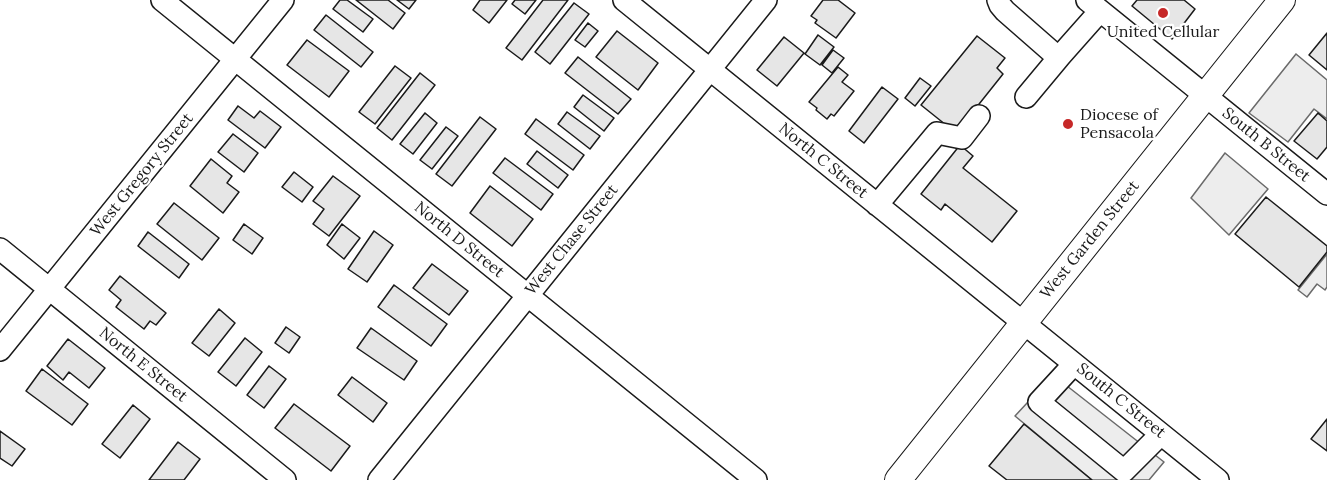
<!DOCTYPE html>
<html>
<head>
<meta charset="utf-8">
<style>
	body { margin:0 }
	canvas { display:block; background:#fff }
</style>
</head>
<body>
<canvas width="1327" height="480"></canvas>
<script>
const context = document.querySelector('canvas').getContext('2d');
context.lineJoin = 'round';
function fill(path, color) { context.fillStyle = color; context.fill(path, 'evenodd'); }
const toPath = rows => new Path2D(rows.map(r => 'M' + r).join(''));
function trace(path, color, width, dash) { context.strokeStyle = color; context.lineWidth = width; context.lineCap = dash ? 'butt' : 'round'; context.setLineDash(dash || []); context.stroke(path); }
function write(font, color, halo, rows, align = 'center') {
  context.font = font + ' Lora,serif'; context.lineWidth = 4.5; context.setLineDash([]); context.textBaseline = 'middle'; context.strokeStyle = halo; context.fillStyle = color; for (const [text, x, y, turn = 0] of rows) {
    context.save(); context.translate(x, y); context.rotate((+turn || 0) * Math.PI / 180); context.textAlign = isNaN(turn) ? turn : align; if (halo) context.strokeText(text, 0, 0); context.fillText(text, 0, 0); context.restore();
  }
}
const built = toPath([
	[1296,54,1327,80,1327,119,1314,109,1288,142,1249,113,1296,54],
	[1225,153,1268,189,1229,235,1191,198,1225,153],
	[1327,254,1327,287,1325,290,1317,284,1307,297,1298,290,1327,254],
	[1053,375,1164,462,1149,480,1092,480,1015,416,1053,375]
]);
fill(built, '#ededed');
trace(built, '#6a6a6a', 1.5);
const building = toPath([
	[340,0,347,0,373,19,363,32,333,9,340,0],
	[356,0,388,0,405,13,393,29,356,0],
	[397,0,416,0,409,9,397,0],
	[480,0,507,0,489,23,473,10,480,0],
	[515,0,536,0,525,14,512,4,515,0],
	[543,0,568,0,522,60,506,48,543,0],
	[823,0,838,0,855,13,836,38,815,23,817,20,811,16,823,0],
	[1137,0,1184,0,1195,9,1172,39,1132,6,1137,0],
	[574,3,589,14,550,64,535,52,574,3],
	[326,15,373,52,361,67,314,30,326,15],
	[588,23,598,31,585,47,575,40,588,23],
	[617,31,658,63,638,90,596,57,617,31],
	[1327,33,1327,70,1309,55,1327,33],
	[818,35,834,47,820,65,805,54,818,35],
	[977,36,1005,58,997,68,1003,74,956,133,921,105,977,36],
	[784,37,804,53,777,86,757,70,784,37],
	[307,40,349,71,329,97,287,65,307,40],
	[833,50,844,58,832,73,822,65,833,50],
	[578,57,631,99,618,114,565,73,578,57],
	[395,66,411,78,375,124,359,112,395,66],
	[838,67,848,75,842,82,854,91,834,116,831,114,827,119,816,110,817,108,809,102,838,67],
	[420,73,435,85,392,140,377,128,420,73],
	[920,78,931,86,915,106,905,98,920,78],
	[882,87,898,99,864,143,849,131,882,87],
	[583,95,614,118,604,131,574,107,583,95],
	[238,106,254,118,260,111,281,127,265,148,228,120,238,106],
	[567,112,600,136,590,149,558,124,567,112],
	[425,113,437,123,413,154,400,144,425,113],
	[1318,113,1327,121,1327,147,1317,159,1294,141,1318,113],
	[480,117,496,129,452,186,436,174,480,117],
	[536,119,584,155,573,170,525,134,536,119],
	[446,127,458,136,432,169,420,160,446,127],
	[233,134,258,153,244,172,218,152,233,134],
	[960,145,973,156,963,168,1017,211,992,242,945,204,941,210,921,194,960,145],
	[537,151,568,175,558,188,527,164,537,151],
	[505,158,553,194,541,210,493,173,505,158],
	[211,159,232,176,227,183,239,192,223,213,190,186,211,159],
	[294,172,313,187,302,202,282,187,294,172],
	[333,176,360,196,329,236,313,224,324,209,313,201,333,176],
	[490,186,533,219,512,246,470,213,490,186],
	[1266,197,1327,246,1327,252,1299,287,1235,234,1266,197],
	[174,203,219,238,202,260,157,224,174,203],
	[244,224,263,238,252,254,233,240,244,224],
	[342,224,360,238,344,259,327,245,342,224],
	[374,231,393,245,367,282,348,269,374,231],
	[148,232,189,264,179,278,138,246,148,232],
	[432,264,468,291,449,315,413,288,432,264],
	[120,276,166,313,156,325,150,321,144,329,116,307,121,300,109,290,120,276],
	[394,285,447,324,431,346,378,307,394,285],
	[219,309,235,323,209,356,192,343,219,309],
	[286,327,300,337,289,353,275,343,286,327],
	[371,328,417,361,404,380,357,348,371,328],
	[245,338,262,352,236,386,218,372,245,338],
	[68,339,105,368,89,388,69,372,63,380,47,366,68,339],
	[269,366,286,379,264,408,247,395,269,366],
	[42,369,88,404,72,425,26,391,42,369],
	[352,377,387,403,373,422,338,395,352,377],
	[294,404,350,446,331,471,275,428,294,404],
	[133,405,150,419,120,458,102,444,133,405],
	[1327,419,1327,451,1311,439,1327,419],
	[1024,424,1092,480,1007,480,989,466,1024,424],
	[0,431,25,449,12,466,0,458,0,431],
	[178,442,200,459,184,480,149,480,178,442]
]);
fill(building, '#e6e6e6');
trace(building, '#1a1a1a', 1.5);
const minor = toPath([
	[162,0,756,480],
	[624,0,1218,480],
	[998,0,1000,5,1005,11,1053,53,1061,55,1100,11],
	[1087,0,1327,194],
	[1026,97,1061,55],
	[877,205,937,133,962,138,979,116],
	[0,249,285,480],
	[0,350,283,0],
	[1074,364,1039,402,1124,471,1161,434],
	[379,480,766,0]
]);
const major = toPath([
	[898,480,1282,0]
]);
trace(minor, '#1a1a1a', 24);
trace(major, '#1a1a1a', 28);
trace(minor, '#fff', 21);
trace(major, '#fff', 26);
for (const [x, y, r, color] of [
	[1163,13,6,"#c62828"],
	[1068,124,6,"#c62828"]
]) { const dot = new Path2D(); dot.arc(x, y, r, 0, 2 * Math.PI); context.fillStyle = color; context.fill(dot); trace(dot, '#fff', 2); }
write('16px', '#1a1a1a', '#fff', [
	["United Cellular",1163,32],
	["Diocese of",1080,115,"left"],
	["Pensacola",1080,133,"left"]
]);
write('16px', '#1a1a1a', '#fff', [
	["South B Street",1266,145,39],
	["North C Street",823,161,39],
	["West Gregory Street",142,175,-51],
	["North D Street",459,240,39],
	["West Chase Street",572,240,-51],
	["West Garden Street",1090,240,-51],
	["North E Street",143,365,39],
	["South C Street",1121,401,39]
]);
</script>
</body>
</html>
